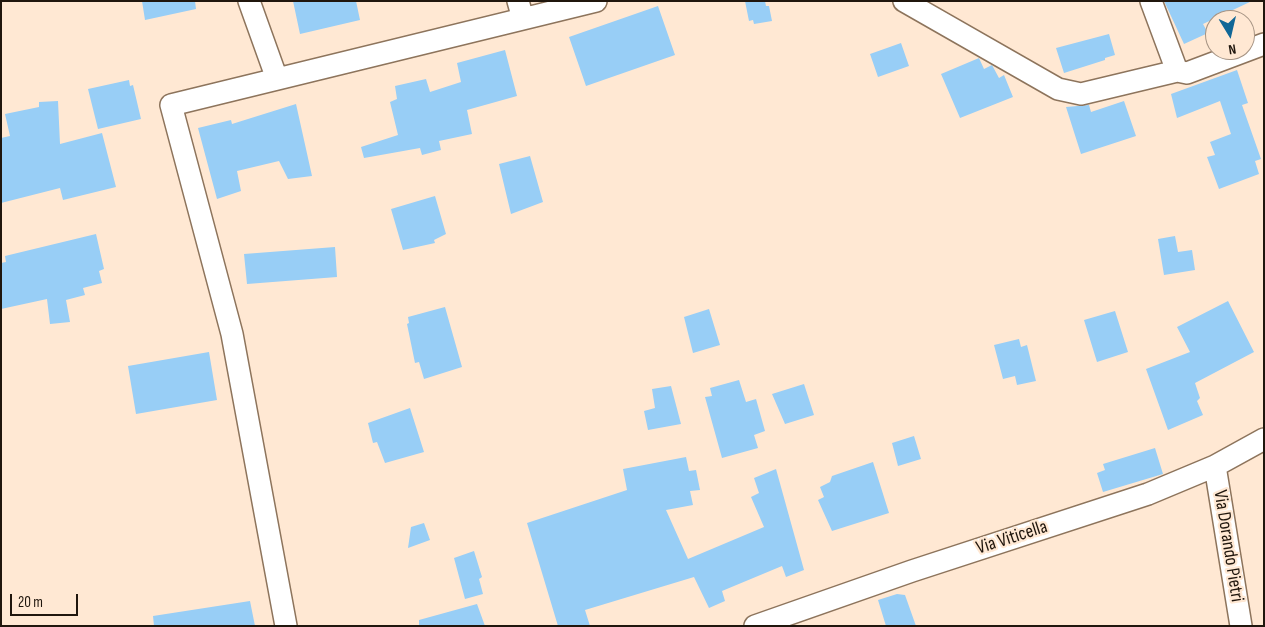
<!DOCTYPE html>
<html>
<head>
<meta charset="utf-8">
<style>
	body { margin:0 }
	#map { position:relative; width:1265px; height:627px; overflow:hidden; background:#ffe8d3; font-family:"Sofia Sans Condensed",sans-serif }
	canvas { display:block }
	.frame { position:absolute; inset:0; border:2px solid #20160d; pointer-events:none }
	.north { position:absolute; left:1205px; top:10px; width:50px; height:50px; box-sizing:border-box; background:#ffe8d3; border:1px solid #a69484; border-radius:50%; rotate:171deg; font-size:14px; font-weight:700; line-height:20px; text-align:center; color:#20160d }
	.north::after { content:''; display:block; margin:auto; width:18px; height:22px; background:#106797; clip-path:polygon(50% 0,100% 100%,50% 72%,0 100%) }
	.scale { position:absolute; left:10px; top:594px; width:68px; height:22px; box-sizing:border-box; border:2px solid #20160d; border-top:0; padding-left:6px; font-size:15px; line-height:18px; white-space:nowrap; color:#20160d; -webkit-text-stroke:4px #ffe8d3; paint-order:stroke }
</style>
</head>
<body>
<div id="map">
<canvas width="1265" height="627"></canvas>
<div class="frame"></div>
<div class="north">N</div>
<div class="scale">20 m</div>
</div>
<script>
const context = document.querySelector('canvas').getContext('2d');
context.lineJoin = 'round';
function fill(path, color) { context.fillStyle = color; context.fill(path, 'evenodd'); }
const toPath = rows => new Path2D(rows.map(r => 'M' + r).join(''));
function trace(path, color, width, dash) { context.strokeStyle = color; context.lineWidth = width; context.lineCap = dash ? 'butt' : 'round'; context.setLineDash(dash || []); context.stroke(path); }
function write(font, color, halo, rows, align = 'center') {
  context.font = font + ' "Sofia Sans Condensed",sans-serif'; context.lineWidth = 4.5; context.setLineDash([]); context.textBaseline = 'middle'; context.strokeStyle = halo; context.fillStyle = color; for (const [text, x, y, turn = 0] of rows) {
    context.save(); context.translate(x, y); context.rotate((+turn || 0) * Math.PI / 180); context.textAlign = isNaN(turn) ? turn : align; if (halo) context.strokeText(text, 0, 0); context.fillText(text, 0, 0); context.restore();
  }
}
fill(toPath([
	[142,1,195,1,196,9,145,20],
	[293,1,356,1,360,20,300,34],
	[745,1,765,1,766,6,769,6,772,21,754,24,753,20,749,21],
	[1164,1,1252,1,1203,24,1208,33,1184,44],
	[658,6,675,55,586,86,569,37],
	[1109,34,1115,55,1105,58,1105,60,1064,73,1056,48],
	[901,43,909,66,878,77,870,54],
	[505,50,517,96,467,110,472,134,439,141,441,150,422,155,420,148,364,158,361,147,398,135,390,102,397,99,395,86,426,79,430,92,461,82,457,63],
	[979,58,984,69,992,65,999,78,1004,75,1013,97,960,118,941,74],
	[1237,70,1248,103,1242,105,1261,159,1255,161,1259,174,1219,189,1207,157,1215,155,1210,142,1231,134,1220,101,1177,118,1171,94],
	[129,80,130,86,133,85,141,119,98,129,88,89],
	[58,101,60,144,102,133,116,187,63,200,60,188,1,203,1,138,10,136,5,114,39,107,39,102],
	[1124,101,1136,136,1081,154,1066,107,1089,105,1091,112],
	[296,104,312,176,288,179,279,161,237,171,241,191,217,199,198,128,231,120,232,124],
	[530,156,543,202,511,214,499,164],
	[435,196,446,234,434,240,435,243,403,250,391,209],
	[96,234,104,269,99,271,102,283,83,288,85,295,66,300,70,322,50,324,47,299,1,309,1,263,6,262,5,256],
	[1175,236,1178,252,1192,250,1195,270,1164,275,1158,239],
	[335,247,337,277,247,284,244,254],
	[1228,301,1254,352,1195,383,1200,398,1197,401,1203,415,1168,430,1146,369,1190,352,1177,327],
	[445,307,462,367,424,379,419,362,415,363,407,324,409,323,408,317],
	[709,309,720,345,693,353,684,317],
	[1115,311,1128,352,1097,362,1084,320],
	[1019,339,1021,347,1027,345,1036,381,1017,385,1015,376,1003,379,994,345],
	[209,352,217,400,136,414,128,366],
	[739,380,746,402,756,399,765,431,754,435,758,448,722,458,705,397,712,396,710,388],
	[804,384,814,415,785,424,772,394],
	[671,386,681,424,648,430,644,411,655,408,652,389],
	[410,408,424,452,385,463,377,442,373,443,368,423],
	[914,436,921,459,898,466,892,443],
	[1155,448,1163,474,1103,492,1097,473,1105,470,1103,464],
	[686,457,689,471,696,470,700,490,690,491,693,505,666,510,688,559,764,527,751,497,759,493,754,478,776,469,804,570,786,577,782,566,722,591,725,601,709,608,694,577,585,610,590,626,558,626,527,523,627,490,623,469],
	[873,462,889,513,832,531,818,500,824,497,820,487,830,482,832,476],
	[424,523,430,540,408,548,411,527],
	[474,551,482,577,479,579,483,594,465,599,454,558],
	[897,594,905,595,916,626,886,626,878,600],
	[250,601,255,626,154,626,153,616],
	[477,604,485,626,419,626,419,620]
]), '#98cef6');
const minor = toPath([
	[249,1,277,79],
	[518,1,523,19],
	[904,1,1058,89,1081,94,1177,71,1151,1],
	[1177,71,1187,73,1264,44],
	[1215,466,1241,626],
	[286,626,232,334,171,105,596,1],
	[755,626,912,571,1148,494,1215,466,1264,439]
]);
trace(minor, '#8d745c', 24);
trace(minor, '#fff', 21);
write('19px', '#20160d', '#ffe8d3', [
	["Via Viticella",1012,538,-18],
	["Via Dorando Pietri",1228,546,81]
]);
</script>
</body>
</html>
